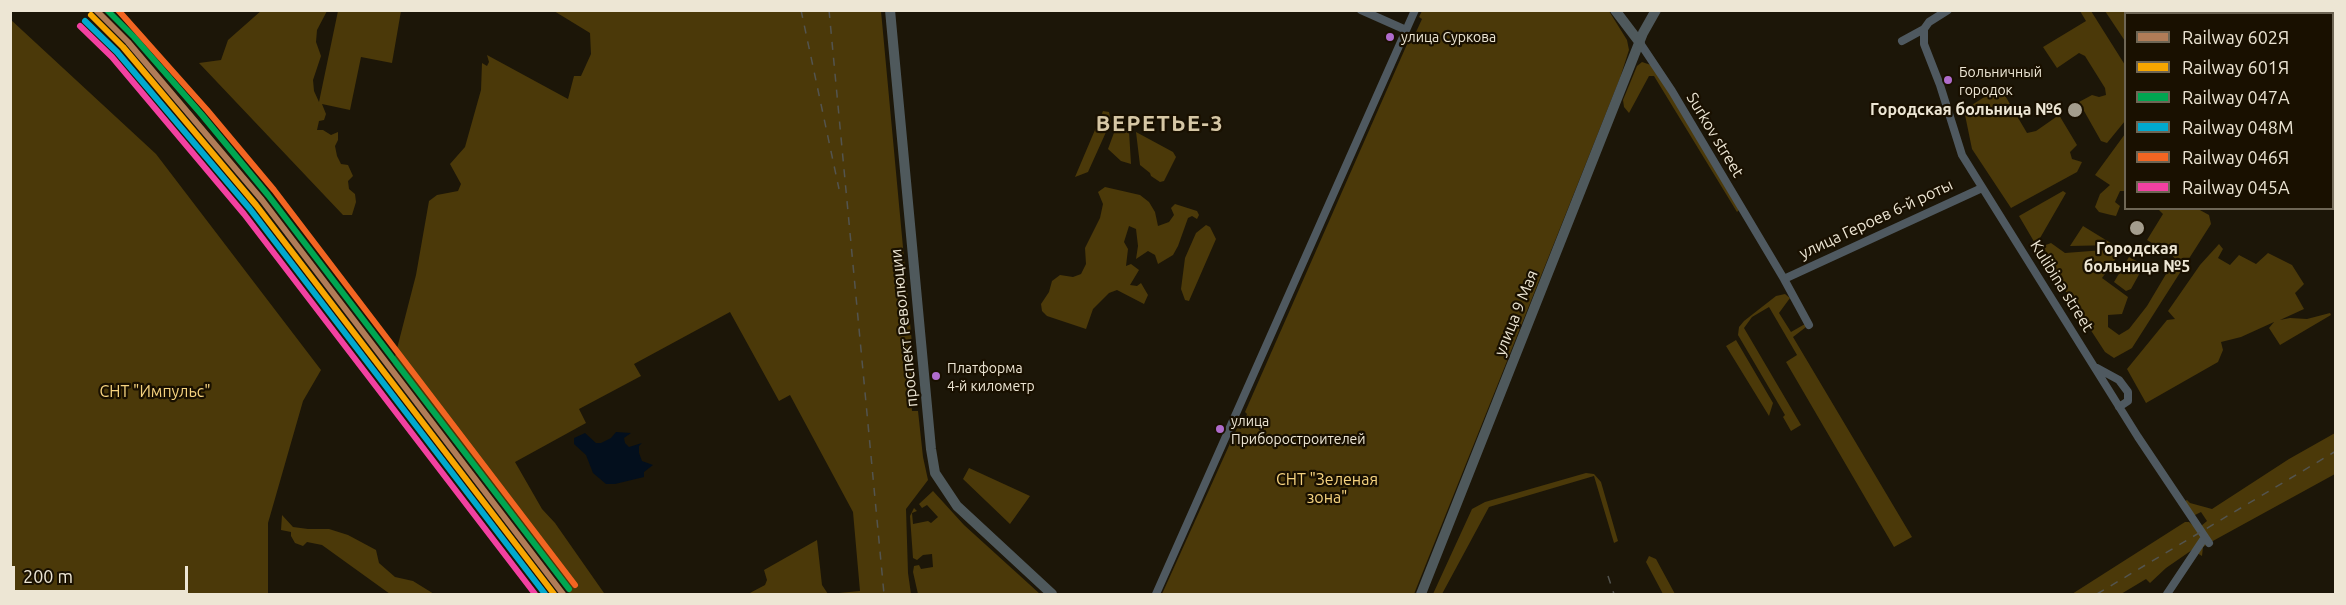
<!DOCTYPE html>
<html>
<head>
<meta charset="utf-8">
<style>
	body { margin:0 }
	#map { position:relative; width:2346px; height:605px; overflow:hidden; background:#1c1608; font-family:Ubuntu,sans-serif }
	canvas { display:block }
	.frame { position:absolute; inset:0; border:12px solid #ede6d4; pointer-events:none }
	.legend { position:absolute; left:2124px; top:12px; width:210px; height:198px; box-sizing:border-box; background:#191000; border:2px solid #6e6655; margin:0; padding:8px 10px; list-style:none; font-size:18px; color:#ede6d4 }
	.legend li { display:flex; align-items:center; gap:12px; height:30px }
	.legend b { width:30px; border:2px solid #6e6655 }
	.scale { position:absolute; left:12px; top:566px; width:176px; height:27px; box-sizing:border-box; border:3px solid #ede6d4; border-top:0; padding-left:8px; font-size:18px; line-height:21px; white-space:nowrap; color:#ede6d4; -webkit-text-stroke:4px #191000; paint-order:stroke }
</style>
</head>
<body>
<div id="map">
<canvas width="2346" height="605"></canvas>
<div class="frame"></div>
<ul class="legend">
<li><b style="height:8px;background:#b07c57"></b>Railway 602Я</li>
<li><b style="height:8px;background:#f7a600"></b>Railway 601Я</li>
<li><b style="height:8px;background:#00a651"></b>Railway 047А</li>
<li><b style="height:8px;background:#00a9ce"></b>Railway 048М</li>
<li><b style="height:8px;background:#f26522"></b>Railway 046Я</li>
<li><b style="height:8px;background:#f240a1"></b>Railway 045А</li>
</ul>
<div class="scale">200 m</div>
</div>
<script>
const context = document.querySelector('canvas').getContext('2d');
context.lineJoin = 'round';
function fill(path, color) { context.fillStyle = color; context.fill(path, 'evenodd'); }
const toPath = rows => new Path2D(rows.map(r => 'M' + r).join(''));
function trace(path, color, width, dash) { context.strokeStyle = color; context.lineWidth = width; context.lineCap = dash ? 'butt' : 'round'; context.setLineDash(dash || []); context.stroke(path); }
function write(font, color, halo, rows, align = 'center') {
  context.font = font + ' Ubuntu,sans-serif'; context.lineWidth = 4.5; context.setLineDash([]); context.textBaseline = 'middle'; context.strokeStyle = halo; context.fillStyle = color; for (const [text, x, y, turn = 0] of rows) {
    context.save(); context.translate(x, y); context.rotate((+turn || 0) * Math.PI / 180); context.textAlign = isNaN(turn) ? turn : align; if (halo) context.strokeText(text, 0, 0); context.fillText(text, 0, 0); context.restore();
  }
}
fill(toPath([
	[262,10,327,11,317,30,316,42,321,56,313,80,314,91,319,102,338,11,401,11,392,63,361,57,350,110,322,104,326,114,324,120,319,121,317,130,323,130,331,135,338,132,338,140,335,146,337,156,341,164,348,165,353,176,348,181,349,189,355,194,356,202,352,215,343,215,199,63,221,60,228,40],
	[554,11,881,11,916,387,910,388,912,411,918,411,923,457,928,480,906,509,908,573,911,594,748,594,765,585,767,580,764,570,817,540,822,585,828,594,860,591,853,512,790,395,779,401,730,312,634,364,641,376,579,409,586,423,515,462,542,509,555,523,604,593,602,594,570,594,393,364,416,275,429,201,437,195,458,191,461,184,450,164,465,147,481,90,482,63,487,66,489,62,487,55,568,99,574,76,581,76,591,54,590,33],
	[1422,11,1609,11,1627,40,1629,50,1620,78,1414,594,1162,594,1237,428,1241,429,1247,414,1245,412,1408,42,1411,43,1422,19,1419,17],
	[2080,11,2091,11,2125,65,2125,121,2107,143,2101,141,2079,102,2092,95,2099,97,2106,95,2105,88,2085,56,2079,53,2057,68,2043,47,2086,21],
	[2105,11,2221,11,2219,14,2126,14,2125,41],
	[10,19,156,154,321,370,303,401,268,523,268,594,11,594],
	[1642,62,1654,66,1739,210,1737,212,1654,76,1649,76,1629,113,1624,107,1623,100,1637,66],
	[2000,87,2027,133,2036,131,2059,115,2077,145,2070,152,2072,159,2082,162,2077,172,2011,208,1972,149,1964,110],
	[1103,111,1109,112,1111,121,1088,172,1075,177],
	[1123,124,1129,131,1131,164,1121,161,1108,149,1115,130],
	[1136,132,1173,152,1176,157,1164,181,1160,182,1151,176,1150,173,1140,165],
	[2125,134,2125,191,2120,191,2115,202,2120,206,2116,216,2111,215,2099,212,2095,207,2100,194,2110,185,2095,175],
	[1105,187,1140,195,1149,202,1155,212,1158,226,1169,222,1174,215,1171,208,1175,204,1197,211,1199,215,1197,219,1192,216,1188,218,1178,246,1173,255,1158,264,1155,255,1148,251,1136,259,1138,246,1136,229,1129,226,1124,242,1128,249,1126,266,1131,264,1139,270,1130,285,1137,286,1141,283,1148,295,1144,304,1117,290,1109,293,1093,309,1086,329,1047,316,1042,311,1041,304,1049,292,1052,281,1060,275,1073,277,1081,274,1086,264,1085,248,1100,218,1103,204,1098,192],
	[2063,191,2066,193,2036,245,2019,216],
	[2158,209,2198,209,2209,215,2211,224,2132,348,2114,358,2105,352,2040,252,2043,246,2051,243,2065,253,2117,249,2115,260,2102,278,2128,297,2122,314,2108,315,2108,327,2119,335,2129,329,2147,306,2175,259,2172,255,2147,240,2163,214],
	[1206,225,1210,227,1216,239,1189,301,1185,300,1181,289,1185,258,1196,233],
	[2083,226,2114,245,2070,246],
	[2219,244,2223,249,2218,258,2230,265,2239,255,2256,264,2268,253,2292,265,2304,284,2295,293,2304,309,2280,320,2290,318,2307,319,2330,313,2331,315,2280,345,2269,328,2274,322,2241,337,2221,342,2223,350,2218,362,2146,403,2127,369,2167,320,2175,319,2168,311,2200,265],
	[2129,257,2140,263,2142,269,2131,289,2126,291,2114,282],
	[1785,294,1790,298,1779,313,1791,332,1805,324,1806,327,1793,337,1912,537,1894,547,1786,362,1797,355,1769,307,1752,317,1744,328,1801,425,1791,431,1783,417,1785,415,1738,335,1739,327,1744,321,1776,296],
	[1736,340,1773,403,1769,416,1726,346],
	[2335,433,2335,474,2211,542,2201,526,2207,521,2201,512,2193,516,2183,502,2187,500,2190,503,2212,509,2289,459],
	[969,468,1030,496,1010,524,963,479],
	[1586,473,1594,474,1601,482,1618,541,1614,543,1594,476,1489,507,1442,594,1433,594,1472,509,1485,502],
	[933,491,964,525,1040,594,918,594,913,572,914,566,919,565,921,569,933,567,932,554,923,555,917,560,913,558,910,516,914,508,917,511,912,513,913,524,928,521,931,523,938,517,927,505,922,508,919,504],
	[282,515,293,527,308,529,329,529,348,535,376,550,379,563,395,577,413,581,434,594,390,594,322,545,307,542,303,546,295,543,291,536,291,532,281,530],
	[2185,522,2189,522,2196,528,2206,545,2203,547,2202,556,2192,550,2166,568,2150,583,2146,579,2121,594,2072,594],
	[1649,556,1656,559,1675,594,1663,594,1646,562]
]), '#4b3909');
fill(toPath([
	[616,432,631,433,624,438,625,443,629,447,642,443,639,446,639,453,642,461,653,465,644,472,644,477,615,484,606,484,593,473,586,455,574,444,574,438,585,433,596,443,601,443,611,438]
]), '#030f1d');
trace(toPath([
	[1361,10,1406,30],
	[1924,29,1924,44,1940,85,1962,155,2138,437,2209,543],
	[1902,41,1924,29,1929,22,1948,10],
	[1640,43,1672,91,1784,279,1809,325],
	[1784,279,1982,188],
	[2097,368,2119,380,2128,392,2128,401,2119,407],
	[1156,594,1415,10],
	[2167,594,2205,537]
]), '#4f5960', 8);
trace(toPath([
	[890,10,931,449,935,473,957,506,1052,594],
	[1615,10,1640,43],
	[1421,594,1643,33,1656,10]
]), '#4f595c', 10);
trace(toPath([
	[801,10,839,189],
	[829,10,884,594],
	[1608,576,1614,594],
	[2097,594,2336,451]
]), '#53544f', 1.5, [8, 8]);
trace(toPath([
	[96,10,128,42,262,200,563,594]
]), '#b07c57', 6);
trace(toPath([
	[91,15,123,47,256,205,554,594]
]), '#f7a600', 6);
trace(toPath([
	[107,10,134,37,202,115,268,195,569,589]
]), '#00a651', 6);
trace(toPath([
	[85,21,117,52,250,209,545,594]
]), '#00a9ce', 6);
trace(toPath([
	[118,10,207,110,274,190,575,585]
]), '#f26522', 6);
trace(toPath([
	[80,26,112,57,244,214,535,594]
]), '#f240a1', 6);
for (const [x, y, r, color] of [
	[1390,37,5,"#b06ccc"],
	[1948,80,5,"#b06ccc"],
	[2075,110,8,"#a49d8d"],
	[2137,228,8,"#a49d8d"],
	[936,376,5,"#b06ccc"],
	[1220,429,5,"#b06ccc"]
]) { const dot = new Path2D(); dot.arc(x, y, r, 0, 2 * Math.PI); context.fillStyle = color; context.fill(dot); trace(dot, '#191000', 2); }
write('14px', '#ede6d4', '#191000', [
	["улица Суркова",1401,37],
	["Больничный",1959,72],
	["городок",1959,90],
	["Платформа",947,368],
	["4-й километр",947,386],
	["улица",1231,421],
	["Приборостроителей",1231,439]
], 'left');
write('bold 16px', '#ede6d4', '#191000', [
	["Городская больница №6",2062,110],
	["Городская",2137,249,"center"],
	["больница №5",2137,267,"center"]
], 'right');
write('16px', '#ede6d4', '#191000', [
	["Surkov street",1715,135,59],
	["улица Героев 6-й роты",1876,219,-25],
	["Kulibina street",2062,286,58],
	["улица 9 Мая",1516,313,-68],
	["проспект Революции",904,328,-96]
]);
write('16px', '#f6d37f', '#191000', [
	["СНТ \"Импульс\"",155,392],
	["СНТ \"Зеленая",1327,480],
	["зона\"",1327,498]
]);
context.letterSpacing = '1.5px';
write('bold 22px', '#d6c7a5', '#191000', [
	["ВЕРЕТЬЕ-3",1160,124]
]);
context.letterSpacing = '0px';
</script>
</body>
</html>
